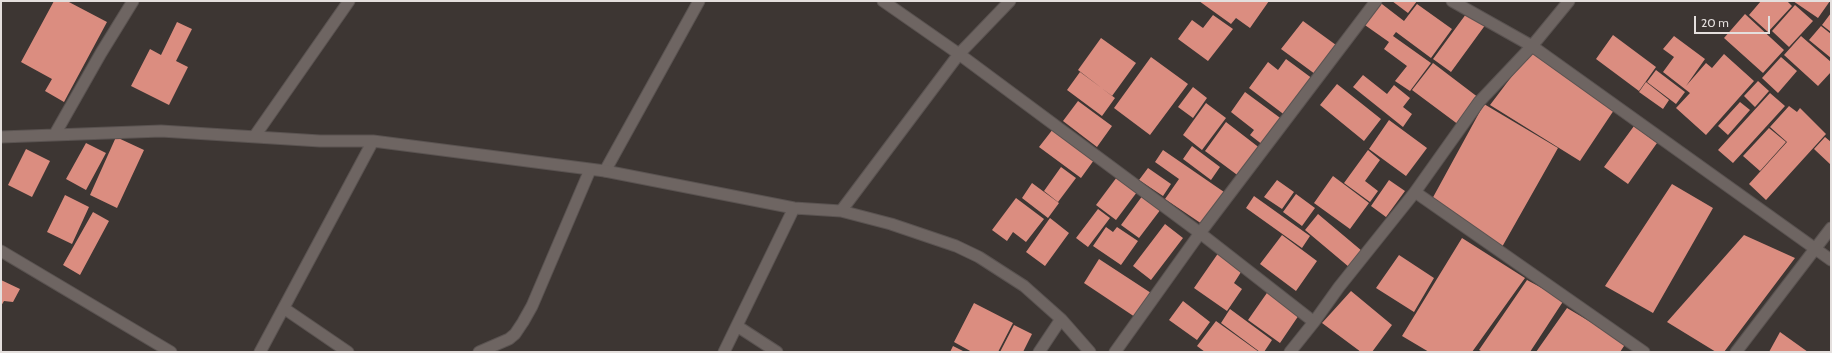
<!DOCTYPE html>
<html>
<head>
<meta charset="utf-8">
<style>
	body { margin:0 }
	#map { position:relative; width:1832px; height:353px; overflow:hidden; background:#3d3633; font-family:Cabin,sans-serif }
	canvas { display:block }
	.frame { position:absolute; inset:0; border:2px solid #e4dfdd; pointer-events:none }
	.scale { position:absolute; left:1694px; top:16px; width:76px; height:18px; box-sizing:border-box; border:2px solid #e4dfdd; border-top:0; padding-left:5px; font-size:12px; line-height:14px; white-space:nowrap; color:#e4dfdd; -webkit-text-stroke:3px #3d3633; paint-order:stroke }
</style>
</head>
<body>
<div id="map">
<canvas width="1832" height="353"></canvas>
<div class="frame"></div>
<div class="scale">20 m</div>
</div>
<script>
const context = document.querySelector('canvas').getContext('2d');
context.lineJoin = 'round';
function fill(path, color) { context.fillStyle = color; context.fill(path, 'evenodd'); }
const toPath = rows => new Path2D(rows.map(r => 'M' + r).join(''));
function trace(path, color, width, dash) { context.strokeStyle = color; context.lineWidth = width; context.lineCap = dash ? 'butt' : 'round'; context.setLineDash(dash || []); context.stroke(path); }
fill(toPath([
	[54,1,67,1,107,22,64,102,45,91,52,79,21,62],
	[1199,1,1269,1,1250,28,1236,18,1231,24],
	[1378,1,1404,21,1417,4,1452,29,1431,58,1396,32,1393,36,1431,63,1410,91,1395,81,1407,66,1384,49,1389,42,1362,23],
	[1392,1,1417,1,1408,13],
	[1761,1,1787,1,1792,6,1768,32,1749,15],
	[1793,1,1830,1,1818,18],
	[1795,5,1813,21,1789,47,1772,31],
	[1469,10,1486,24,1451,72,1433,59],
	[1831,13,1831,32,1822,25],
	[1745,14,1784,50,1763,73,1724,38],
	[1213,15,1233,29,1208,61,1178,39,1192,20,1203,28],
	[1303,21,1336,45,1315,74,1281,49],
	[177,22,192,29,176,61,188,67,169,105,131,86,150,49,161,55],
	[1821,26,1831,34,1831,58,1809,40],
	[1613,35,1656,67,1639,91,1596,59],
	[1674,36,1705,59,1686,86,1706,63,1712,68,1724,54,1754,81,1706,135,1676,108,1690,93,1663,72,1674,57,1663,49],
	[1801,36,1831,62,1831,72,1818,86,1784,55],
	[1101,38,1136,63,1112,96,1078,70],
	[1531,51,1614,110,1580,161,1490,105],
	[1151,57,1188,84,1150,135,1114,108],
	[1781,57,1797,71,1778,93,1762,78],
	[1286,59,1313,79,1286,116,1249,88,1268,62,1278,70],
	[1433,63,1479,98,1459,125,1412,90],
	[1656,70,1685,92,1676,104,1647,82],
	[1080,72,1115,98,1102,116,1067,90],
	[1363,75,1387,94,1394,85,1410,98,1403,107,1412,114,1403,127,1353,87],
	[1758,81,1769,91,1755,107,1744,96],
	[1646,82,1669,100,1663,109,1639,92],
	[1337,84,1381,119,1364,141,1320,105],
	[1193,87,1207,98,1193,118,1178,107],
	[1245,92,1283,120,1263,145,1250,135,1254,130,1231,112],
	[1770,93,1785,106,1733,163,1718,150],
	[1078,101,1112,126,1097,147,1063,121],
	[1740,102,1750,110,1728,135,1718,126],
	[1206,103,1226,118,1202,150,1183,135],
	[1484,104,1558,148,1502,247,1431,201],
	[1789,106,1797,112,1800,108,1826,134,1766,200,1749,184,1787,142,1770,127],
	[1389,120,1427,148,1406,176,1369,149],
	[1226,122,1261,149,1240,177,1205,151],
	[1634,126,1657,143,1628,184,1604,167],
	[1769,128,1786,142,1760,171,1743,156],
	[1053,129,1094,160,1081,178,1039,147],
	[116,137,144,150,117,208,90,195],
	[1825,137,1831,142,1831,165,1814,149],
	[86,143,106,153,86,190,66,179],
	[1192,146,1220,167,1211,180,1183,159],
	[26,149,50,161,32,197,8,185],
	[1163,150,1224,192,1202,224,1165,199,1179,179,1155,162],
	[1368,150,1380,160,1365,181,1378,191,1370,202,1344,183],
	[1061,167,1076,178,1058,202,1044,191],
	[1148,168,1171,184,1163,196,1139,180],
	[1333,176,1369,203,1350,229,1314,203],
	[1117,177,1137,192,1116,220,1096,205],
	[1277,180,1294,192,1282,209,1264,197],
	[1389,180,1405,191,1386,217,1371,206],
	[1032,183,1059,203,1048,218,1022,198],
	[1672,184,1713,208,1653,313,1605,286],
	[1296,194,1315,208,1302,226,1283,212],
	[65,195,89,207,72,244,47,232],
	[1143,195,1161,209,1139,238,1121,225],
	[1254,196,1310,236,1302,248,1246,208],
	[1016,198,1044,219,1026,242,1013,232,1007,241,992,230],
	[1098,209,1110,218,1088,247,1076,238],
	[93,212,109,221,80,275,63,265],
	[1318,214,1362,251,1349,267,1305,230],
	[1050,218,1069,233,1045,266,1026,252],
	[1165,224,1183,238,1151,280,1133,266],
	[1106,227,1113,232,1117,227,1138,241,1121,265,1093,246],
	[1282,235,1317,261,1296,291,1260,264],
	[1744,235,1795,258,1724,352,1716,352,1667,322],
	[1462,238,1525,278,1472,352,1429,352,1402,336],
	[1219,252,1243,269,1234,283,1242,289,1227,311,1194,288],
	[1399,255,1434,278,1414,312,1376,288],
	[1099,259,1151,293,1135,317,1084,283],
	[1,280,20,289,13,302,4,301,1,306],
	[1527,280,1564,300,1530,352,1483,352,1479,350],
	[1269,290,1301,312,1280,343,1248,320],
	[1351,291,1392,325,1372,352,1361,352,1322,323],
	[1183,301,1210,322,1197,340,1169,320],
	[974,303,1013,323,998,352,972,352,954,342],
	[1567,308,1626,343,1620,352,1536,352],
	[1230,309,1272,340,1264,352,1260,352,1221,323],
	[1216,321,1259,352,1205,352,1197,346],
	[1014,325,1032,334,1023,352,1000,352],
	[1780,332,1808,352,1769,352],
	[953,346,965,352,950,352]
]), '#db8d80');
const service = toPath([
	[605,171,699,1]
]);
const minor = toPath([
	[883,1,959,54,1200,233,1314,322],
	[1452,1,1532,46,1831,260],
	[55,134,101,53,133,1],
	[1,137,161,131,320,141,373,141,605,171,794,208,841,211,891,224,956,246,979,257,1024,286,1061,319,1090,352],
	[254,137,349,1],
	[1415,192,1644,352],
	[841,211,959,54,1010,1],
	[1,251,171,352],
	[285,309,348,352],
	[737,326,777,352],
	[260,352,373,141],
	[479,352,509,339,515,334,523,322,532,306,590,170],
	[724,352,794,208],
	[1039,352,1061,319],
	[1115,352,1200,233,1376,1],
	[1290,352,1314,322,1339,287,1415,192,1479,102,1532,46,1569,1],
	[1736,352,1831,228]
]);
trace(service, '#5a5351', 13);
trace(minor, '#5a5351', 13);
trace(service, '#6e6562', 11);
trace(minor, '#6e6562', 11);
</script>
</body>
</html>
